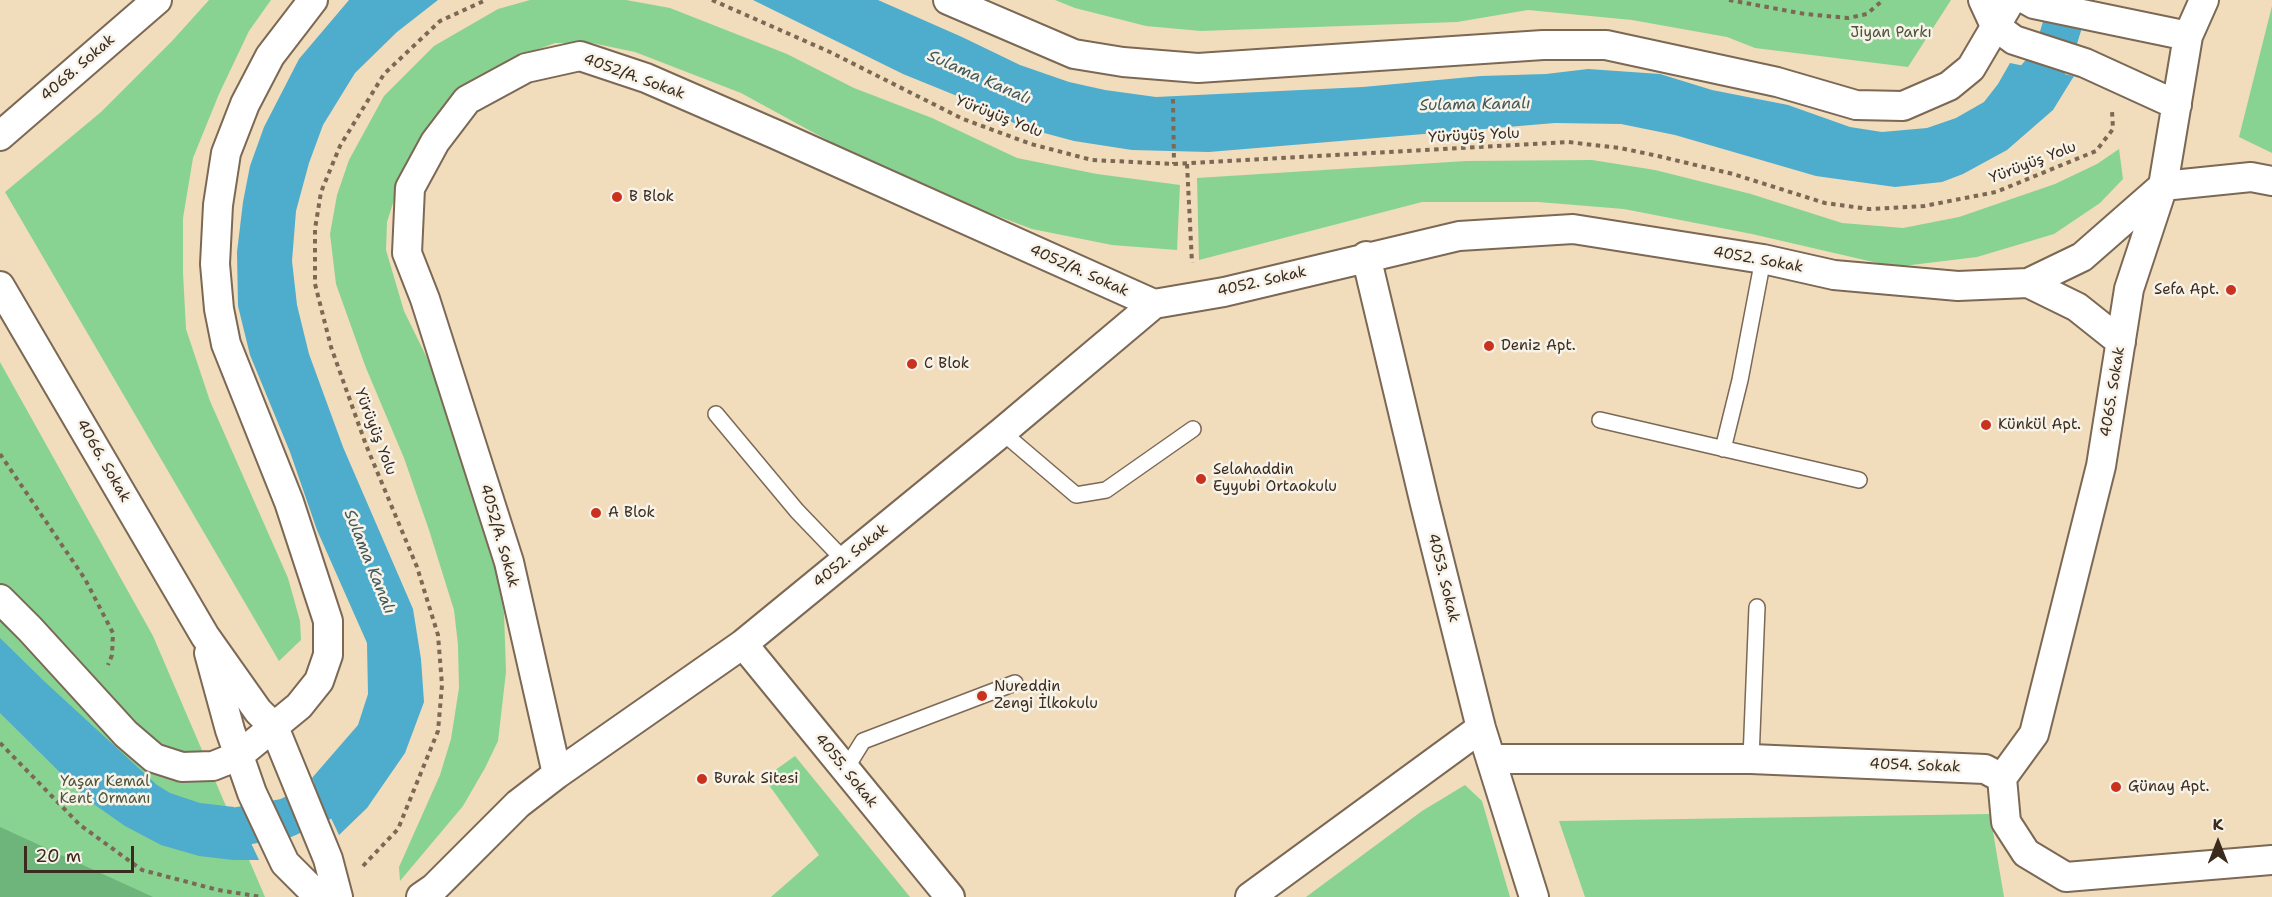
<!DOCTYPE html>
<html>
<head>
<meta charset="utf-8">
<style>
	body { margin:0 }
	#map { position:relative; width:2272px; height:897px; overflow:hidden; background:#f1dcbc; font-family:"Shantell Sans",sans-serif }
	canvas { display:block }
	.north { position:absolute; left:2188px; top:813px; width:60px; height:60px; -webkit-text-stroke:4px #f7f3e8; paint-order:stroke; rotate:0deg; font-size:16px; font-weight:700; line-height:24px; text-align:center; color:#3b2a1e }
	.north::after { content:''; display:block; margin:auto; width:21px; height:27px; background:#3b2a1e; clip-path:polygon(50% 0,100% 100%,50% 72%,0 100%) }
	.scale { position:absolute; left:24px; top:846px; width:110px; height:27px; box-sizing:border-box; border:3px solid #3b2a1e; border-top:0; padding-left:8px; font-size:18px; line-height:21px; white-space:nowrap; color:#3b2a1e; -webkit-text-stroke:4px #f7f3e8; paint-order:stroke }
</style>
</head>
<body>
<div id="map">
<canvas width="2272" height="897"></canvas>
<div class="north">K</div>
<div class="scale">20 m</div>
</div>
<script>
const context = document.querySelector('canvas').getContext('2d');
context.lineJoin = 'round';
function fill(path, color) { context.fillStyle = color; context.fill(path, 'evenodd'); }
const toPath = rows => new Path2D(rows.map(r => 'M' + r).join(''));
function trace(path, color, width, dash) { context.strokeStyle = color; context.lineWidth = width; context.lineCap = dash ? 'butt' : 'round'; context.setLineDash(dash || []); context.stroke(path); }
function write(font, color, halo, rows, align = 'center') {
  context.font = font + ' "Shantell Sans",sans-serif'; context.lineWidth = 5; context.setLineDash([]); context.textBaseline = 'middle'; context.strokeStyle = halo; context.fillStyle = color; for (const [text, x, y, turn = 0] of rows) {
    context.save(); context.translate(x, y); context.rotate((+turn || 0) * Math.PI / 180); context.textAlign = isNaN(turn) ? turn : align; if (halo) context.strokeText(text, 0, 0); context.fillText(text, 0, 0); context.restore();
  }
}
fill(toPath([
	[209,0,271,0,249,31,219,94,193,158,183,218,183,273,186,329,210,401,288,578,300,621,301,640,279,661,5,192,101,112,173,40],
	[530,0,626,0,670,8,787,54,854,88,932,118,1017,158,1097,174,1180,185,1177,250,1112,245,1032,229,950,198,849,152,741,93,635,52,592,43,555,43,510,60,473,79,449,100,423,133,401,178,387,222,386,250,404,311,452,409,489,535,504,613,506,672,498,741,485,768,463,806,400,881,399,867,440,775,451,739,459,688,458,645,454,610,429,530,404,458,366,368,336,284,330,234,337,195,349,160,384,96,434,46,498,9],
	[1055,0,1951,0,1908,67,1755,48,1727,37,1632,20,1528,10,1457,22,1201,31,1146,26,1075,8],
	[2272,6,2272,153,2239,137],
	[2119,149,2123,179,2100,203,2054,234,1977,257,1895,267,1752,234,1624,209,1538,202,1422,202,1199,260,1197,178,1466,161,1592,160,1655,170,1751,194,1842,223,1903,228,1959,217,2055,184,2097,164],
	[0,362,153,636,265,897,0,897],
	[795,756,910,897,771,897,819,855,764,778],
	[1465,785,1482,801,1510,897,1306,897,1422,811],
	[1990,814,2004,897,1585,897,1559,821]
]), '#88d391');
fill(toPath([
	[0,827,153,897,0,897]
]), '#6eb57b');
fill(toPath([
	[349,0,438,0,397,32,355,73,323,125,309,163,296,211,292,261,297,305,309,354,343,447,413,609,421,659,424,702,405,753,367,808,339,835,312,778,358,725,368,694,367,643,317,530,290,452,250,355,238,306,237,252,243,202,250,166,264,127,299,59],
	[753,0,878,0,962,37,1020,65,1069,82,1105,90,1156,97,1363,87,1481,76,1546,74,1588,69,1660,74,1712,90,1788,105,1850,127,1882,132,1927,128,1956,118,1984,102,1998,84,2010,63,2074,76,2053,110,2007,150,1963,174,1942,182,1895,187,1816,176,1675,135,1621,124,1555,123,1209,152,1132,150,1074,141,1022,127,967,100,903,74],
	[0,638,45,682,157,785,170,793,200,803,234,807,259,860,233,860,199,856,161,845,125,826,88,800,0,713]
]), '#4eaccc');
trace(toPath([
	[2008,111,2052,59,2070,0],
	[191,829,225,829,286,818,338,794,361,780,366,771]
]), '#4eaccc', 39);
const lane = toPath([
	[716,414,797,511,845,561],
	[1600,420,1859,480],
	[1002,432,1076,495,1106,490,1193,429],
	[1723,449,1740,380,1763,259],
	[1751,759,1757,607],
	[845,770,863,741,1015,683]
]);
const street = toPath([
	[948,0,1074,54,1123,62,1198,68,1543,45,1606,45,1777,82,1856,105,1903,106,1949,86,1971,68,2011,0],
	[1983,0,1995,26,2014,40,2085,63,2177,105],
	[2027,0,2034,4,2188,36],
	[0,136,157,0],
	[1366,256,1425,504,1481,728,1534,897],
	[2028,283,2077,307,2121,342],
	[0,286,205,636,258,711,274,727,328,859,338,897],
	[0,599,30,629,126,734,154,758,182,767,213,766,238,756,299,706,319,681,328,655,328,621,289,502,226,344,219,309,215,264,218,205,226,153,245,104,270,56,313,0],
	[743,644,950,897],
	[209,653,230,730,252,793,285,863,319,897],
	[1491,759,1751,759,1985,769,2002,778,2006,822,2026,853,2066,877,2272,860],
	[557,774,509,562,425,299,407,253,410,188,435,142,467,100,526,68,580,56,646,78,777,135,1154,304],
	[2002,778,2034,734,2101,466,2129,289,2163,186,2188,36,2204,0],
	[421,897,434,888,518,804,557,774,743,644,1002,432,1154,304,1224,292,1459,236,1573,229,1763,259,1834,275,1958,286,2028,283,2082,257,2163,186,2251,177,2272,181],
	[1250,897,1481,728]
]);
trace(lane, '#7b6855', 18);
trace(street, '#7b6855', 32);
trace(toPath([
	[712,0,830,52,963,119,1031,144,1092,160,1174,164,1568,142,1620,148,1658,156,1733,174,1825,203,1869,209,1924,206,1996,192,2096,151,2113,129,2112,111],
	[1729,0,1805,14,1848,18,1867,14,1883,0],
	[1173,99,1174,164],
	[1187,164,1192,263],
	[0,454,85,579,113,633,112,655,108,665],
	[0,743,80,825,142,870,218,890,262,897],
	[363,866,398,829,438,731,442,685,438,635,417,567,366,445,331,347,315,284,315,229,321,192,340,146,384,74,440,21,486,0]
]), '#7b6855', 4, [4.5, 4.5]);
trace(lane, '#fff', 15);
trace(street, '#fff', 28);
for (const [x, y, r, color] of [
	[617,197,6,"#c8321e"],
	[2231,290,6,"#c8321e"],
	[1489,346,6,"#c8321e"],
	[912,364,6,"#c8321e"],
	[1986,425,6,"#c8321e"],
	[1201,479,6,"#c8321e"],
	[596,513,6,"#c8321e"],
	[982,696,6,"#c8321e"],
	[702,779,6,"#c8321e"],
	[2116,787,6,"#c8321e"]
]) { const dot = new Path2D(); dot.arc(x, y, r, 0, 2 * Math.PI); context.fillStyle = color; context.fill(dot); trace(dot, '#f7f3e8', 2); }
write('15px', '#4e543b', '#f7f3e8', [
	["Jiyan Parkı",1891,33],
	["Yaşar Kemal",105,782],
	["Kent Ormanı",105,799]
]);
write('15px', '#3b2a1e', '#f7f3e8', [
	["4068. Sokak",78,68,-41],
	["4052/A. Sokak",634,77,20],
	["Yürüyüş Yolu",999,117,21],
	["Yürüyüş Yolu",1474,136,-3],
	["Yürüyüş Yolu",2033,163,-21],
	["4052. Sokak",1758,260,10],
	["4052/A. Sokak",1079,271,24],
	["4052. Sokak",1262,282,-13],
	["4065. Sokak",2113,392,-81],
	["Yürüyüş Yolu",375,432,69],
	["4066. Sokak",103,461,60],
	["4052/A. Sokak",499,536,74],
	["4052. Sokak",851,556,-39],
	["4053. Sokak",1443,578,76],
	["4054. Sokak",1915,766,2],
	["4055. Sokak",846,771,51]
]);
write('15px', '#3b2a1e', '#f7f3e8', [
	["B Blok",629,197],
	["Sefa Apt.",2219,290,"right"],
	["Deniz Apt.",1501,346],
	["C Blok",924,364],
	["Künkül Apt.",1998,425],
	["Selahaddin",1213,470],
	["Eyyubi Ortaokulu",1213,487],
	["A Blok",608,513],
	["Nureddin",994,687],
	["Zengi İlkokulu",994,704],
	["Burak Sitesi",714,779],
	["Günay Apt.",2128,787]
], 'left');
write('italic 16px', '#42585b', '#f7f3e8', [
	["Sulama Kanalı",979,78,24],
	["Sulama Kanalı",1475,105,-1],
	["Sulama Kanalı",369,562,68]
]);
</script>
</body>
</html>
